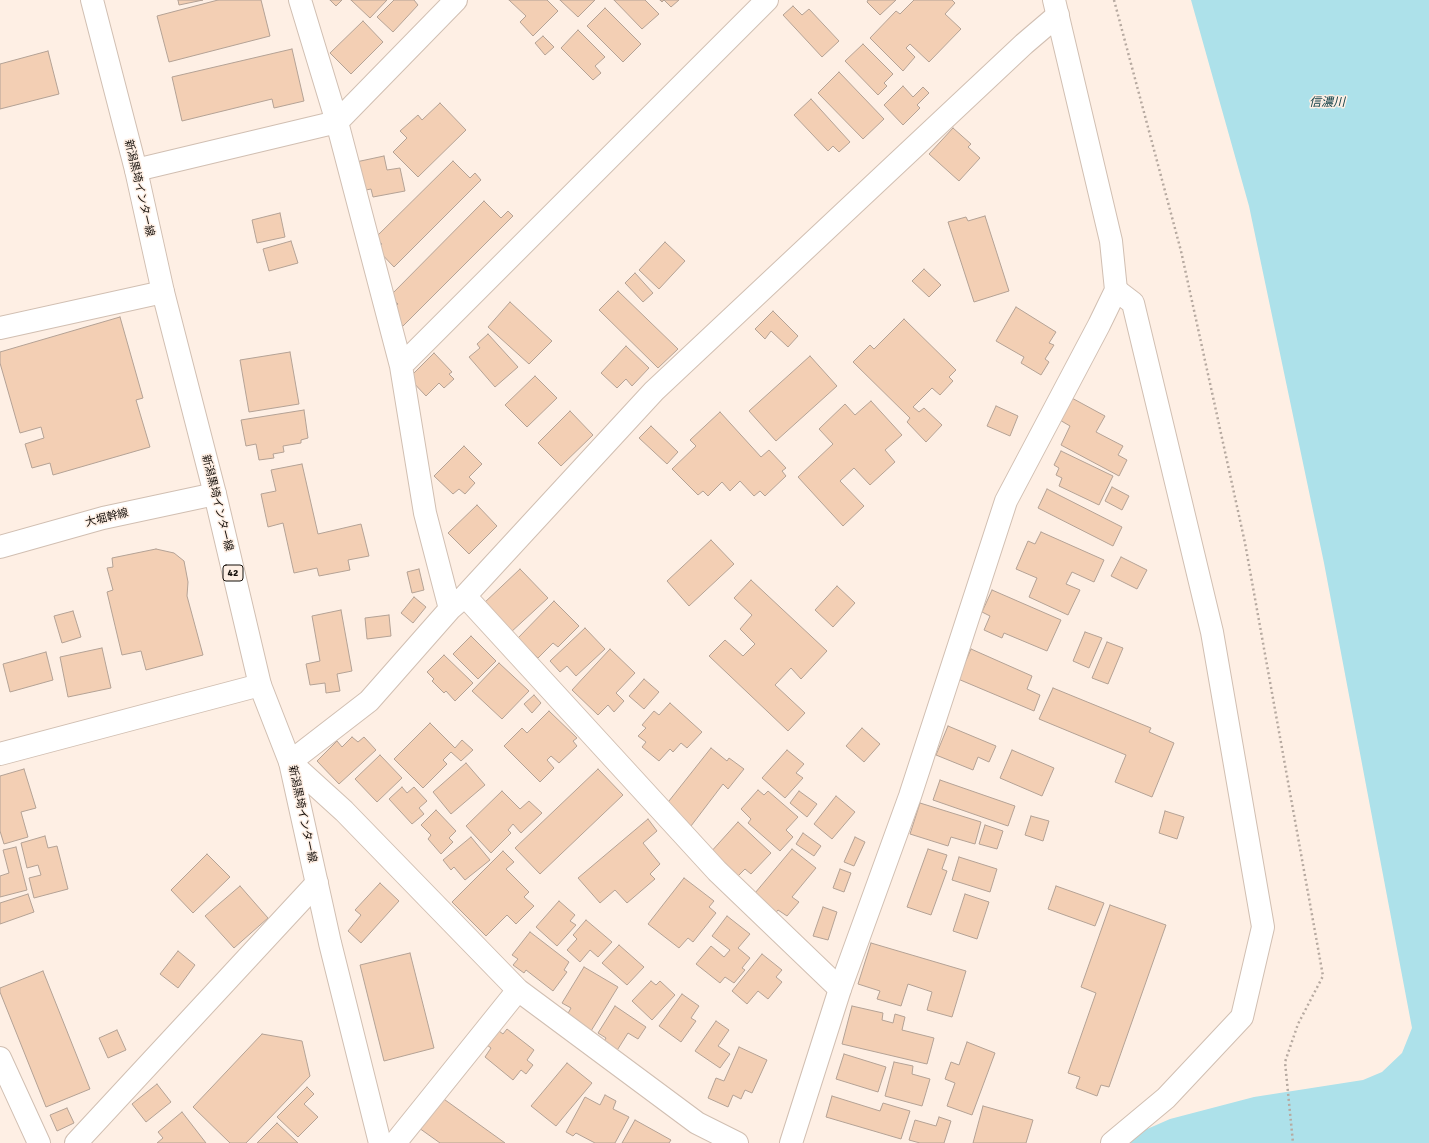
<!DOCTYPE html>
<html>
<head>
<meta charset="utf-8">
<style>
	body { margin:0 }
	canvas { display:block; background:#feefe4 }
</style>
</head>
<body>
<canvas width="1429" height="1143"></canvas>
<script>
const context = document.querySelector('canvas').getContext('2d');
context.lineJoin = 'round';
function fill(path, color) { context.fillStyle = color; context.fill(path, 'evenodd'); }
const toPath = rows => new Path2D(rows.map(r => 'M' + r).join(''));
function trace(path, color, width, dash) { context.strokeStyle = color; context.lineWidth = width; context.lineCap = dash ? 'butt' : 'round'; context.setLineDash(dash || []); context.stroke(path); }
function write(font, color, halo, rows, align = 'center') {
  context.font = font + ' Signika,"Noto Sans JP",sans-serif'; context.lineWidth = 3; context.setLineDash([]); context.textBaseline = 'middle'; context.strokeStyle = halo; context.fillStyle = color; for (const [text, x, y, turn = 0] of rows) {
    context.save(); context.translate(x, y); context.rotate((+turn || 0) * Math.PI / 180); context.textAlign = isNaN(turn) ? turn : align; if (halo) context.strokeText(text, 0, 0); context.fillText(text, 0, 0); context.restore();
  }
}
fill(toPath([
	[1191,0,1429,0,1429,1143,1125,1143,1138,1133,1170,1119,1254,1097,1363,1080,1382,1072,1402,1053,1412,1028,1324,563,1249,206]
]), '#ade1ea');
const building = toPath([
	[178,0,203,0,179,5,178,0],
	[218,0,261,0,270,36,169,62,157,16,218,0],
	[330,0,342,0,336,6,330,0],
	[351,0,387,0,370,18,351,0],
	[394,0,414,0,418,5,393,32,377,17,394,0],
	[509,0,547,0,558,11,533,36,520,22,526,16,509,0],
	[560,0,595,0,578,17,560,0],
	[614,0,645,0,659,14,642,29,614,0],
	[660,0,679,0,671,7,664,0,662,2,660,0],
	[868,0,896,0,880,15,867,2,868,0],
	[914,0,952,0,955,3,945,14,961,29,929,62,910,44,906,48,915,57,903,71,870,38,896,11,900,14,914,0],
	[793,6,802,15,809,9,839,41,822,57,783,15,793,6],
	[605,8,641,44,623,62,587,26,605,8],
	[363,21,383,42,351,74,330,53,363,21],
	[578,30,605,57,595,66,601,73,593,80,561,48,578,30],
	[543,36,554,47,545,55,535,43,543,36],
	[863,44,893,74,884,83,887,86,878,95,845,61,863,44],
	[292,49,304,101,274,108,272,99,182,121,172,77,292,49],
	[48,51,59,94,0,109,0,64,48,51],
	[839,72,884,119,863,139,818,93,839,72],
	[903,86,913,97,923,87,929,93,917,105,920,108,903,125,884,105,903,86],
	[811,99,850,142,839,152,833,146,828,151,794,115,811,99],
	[440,103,466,130,418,177,393,152,407,138,400,131,418,115,422,120,440,103],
	[953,128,971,144,968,147,980,158,959,181,929,154,953,128],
	[384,156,387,170,400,168,405,191,373,197,371,189,361,191,356,162,384,156],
	[453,161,470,178,475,173,481,180,394,267,377,249,382,244,375,238,453,161],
	[484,201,501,218,508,211,513,216,403,326,390,312,398,304,390,296,484,201],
	[280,213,285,237,257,243,252,220,280,213],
	[985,216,1009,291,974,302,948,222,966,217,968,221,985,216],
	[291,241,298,263,269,271,263,249,291,241],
	[665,242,685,261,659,289,639,270,665,242],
	[924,269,941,285,929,297,912,281,924,269],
	[635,273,653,293,643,302,625,283,635,273],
	[618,291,678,349,658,368,599,310,618,291],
	[510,302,552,341,529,364,488,327,510,302],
	[1016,307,1056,332,1049,343,1054,345,1045,359,1049,362,1041,375,1021,363,1024,357,996,341,1016,307],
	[773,311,798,336,788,347,771,331,765,339,755,329,773,311],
	[120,317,143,398,136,400,150,447,53,475,50,463,32,468,25,444,44,438,41,427,20,433,0,363,0,352,120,317],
	[904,319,956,370,949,377,953,381,940,395,932,388,913,407,919,412,924,408,942,425,926,442,907,422,910,418,853,362,870,345,874,349,904,319],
	[488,334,518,367,495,387,469,357,480,348,477,344,488,334],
	[626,346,649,368,632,386,626,379,617,388,601,373,626,346],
	[290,352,299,404,249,412,240,360,290,352],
	[434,353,452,372,449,374,454,379,444,388,439,383,426,396,409,378,434,353],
	[810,356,837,386,776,441,749,411,810,356],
	[535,376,557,398,527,427,505,405,535,376],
	[1070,397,1105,416,1096,432,1123,446,1118,455,1127,460,1119,476,1061,445,1070,426,1058,419,1070,397],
	[871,401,902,435,885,450,895,462,870,485,854,468,840,481,864,506,843,526,798,477,833,444,819,429,845,404,855,415,871,401],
	[996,406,1018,416,1010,436,987,426,996,406],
	[304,410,308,438,301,440,301,443,283,446,284,452,273,454,274,458,259,460,256,444,246,446,241,420,304,410],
	[570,411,593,435,561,466,538,443,570,411],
	[720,412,761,457,769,450,786,468,782,471,786,476,765,496,760,491,754,496,740,481,730,491,722,482,708,496,703,491,698,495,672,469,696,446,690,440,720,412],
	[651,426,678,452,667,464,639,438,651,426],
	[464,446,482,464,469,477,475,483,465,494,459,489,453,494,434,476,464,446],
	[1061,451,1113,476,1099,505,1059,486,1062,478,1056,475,1059,468,1054,465,1061,451],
	[302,464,318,534,361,524,369,556,348,560,350,570,319,576,317,568,294,573,283,523,268,527,261,494,276,491,271,470,302,464],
	[1112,487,1129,496,1122,510,1105,501,1112,487],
	[1047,489,1122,527,1113,546,1038,508,1047,489],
	[477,505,497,526,469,554,448,533,477,505],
	[1041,532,1104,560,1094,582,1072,572,1066,584,1080,590,1068,615,1029,597,1037,578,1016,569,1028,541,1035,544,1041,532],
	[711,540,734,564,689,606,667,581,711,540],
	[156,549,174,553,184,561,188,582,187,596,203,655,146,670,141,651,122,655,107,592,113,590,107,568,113,567,112,558,156,549],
	[1121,557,1147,570,1137,589,1111,576,1121,557],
	[419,569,424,590,412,593,407,572,419,569],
	[520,569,548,598,510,633,483,604,520,569],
	[751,580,827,651,801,679,791,668,775,685,805,713,788,731,709,656,725,640,743,656,755,644,740,629,752,615,734,598,751,580],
	[837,586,855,603,833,627,815,610,837,586],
	[992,590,1061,620,1047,651,1004,633,1002,638,984,630,990,616,982,612,992,590],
	[414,597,426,607,413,623,401,613,414,597],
	[554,601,579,626,558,647,553,643,538,658,518,638,554,601],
	[341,610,352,671,337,674,340,691,326,693,325,683,310,685,306,664,320,661,312,616,341,610],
	[73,611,81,637,62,643,54,616,73,611],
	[389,615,391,636,367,639,365,618,389,615],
	[585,628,605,649,576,676,567,666,560,672,550,661,585,628],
	[1085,632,1102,638,1089,668,1073,661,1085,632],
	[471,636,496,661,478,679,453,654,471,636],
	[1107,642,1123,648,1108,684,1092,678,1107,642],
	[102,648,111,688,68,697,60,657,102,648],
	[610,649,635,673,616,693,624,701,614,712,608,705,598,715,572,690,610,649],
	[971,649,1032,676,1027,689,1040,695,1034,711,958,679,971,649],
	[46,652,53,680,10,692,3,664,46,652],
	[444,655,473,683,455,701,446,691,444,693,432,681,434,679,427,672,444,655],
	[499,663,529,691,502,719,472,691,499,663],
	[644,679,659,692,644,709,629,696,644,679],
	[1053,688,1151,728,1149,732,1174,743,1152,797,1115,782,1126,755,1039,719,1053,688],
	[534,695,541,703,532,713,524,704,534,695],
	[670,703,702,732,687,748,681,743,673,752,670,749,659,761,642,747,646,742,638,736,646,728,642,725,654,711,659,715,670,703],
	[549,711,577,738,573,741,577,746,559,763,551,756,547,760,554,768,540,782,504,746,522,728,527,733,549,711],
	[430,723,455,748,462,740,473,750,461,761,451,752,443,760,447,764,423,788,394,759,430,723],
	[948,726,996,746,989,762,978,757,973,770,936,755,948,726],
	[862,728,880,744,864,762,846,746,862,728],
	[352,737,358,742,364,737,376,750,339,784,317,761,337,741,342,747,352,737],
	[711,748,727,761,729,758,744,769,728,789,723,784,691,826,665,806,711,748],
	[787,750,804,764,796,773,803,778,785,798,762,778,787,750],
	[1012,750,1054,768,1042,796,1000,778,1012,750],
	[380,755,402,778,377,802,355,779,380,755],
	[466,763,485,785,451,814,433,792,466,763],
	[24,769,36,808,21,812,28,837,4,844,0,831,0,776,24,769],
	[598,769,623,795,540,874,515,848,598,769],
	[940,780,1015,806,1008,826,933,800,940,780],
	[402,787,407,793,414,787,427,801,419,808,424,814,412,824,389,799,402,787],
	[758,790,764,795,768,791,798,817,786,830,793,837,780,851,748,823,751,819,741,809,758,790],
	[502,791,520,809,529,801,542,813,521,833,513,824,508,830,511,833,491,853,466,826,502,791],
	[799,791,817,804,807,817,790,803,799,791],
	[836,796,855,812,832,839,814,824,836,796],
	[920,803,981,822,975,844,951,837,948,846,910,834,920,803],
	[436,810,456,831,449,838,453,842,441,854,428,839,431,835,421,825,436,810],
	[1165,811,1184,817,1177,839,1159,833,1165,811],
	[1031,816,1049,821,1043,841,1025,835,1031,816],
	[648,819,657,831,643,843,660,864,650,874,655,879,627,903,615,890,600,903,578,878,648,819],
	[738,822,771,853,751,874,745,869,736,878,709,854,738,822],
	[985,825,1003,831,997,849,979,844,985,825],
	[803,833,821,846,814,856,796,844,803,833],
	[45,836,48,848,57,846,68,889,34,898,29,878,41,875,38,865,27,868,21,843,45,836],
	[471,837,490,860,465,880,454,867,451,870,443,860,471,837],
	[855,837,865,842,854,866,844,862,855,837],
	[16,847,27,890,0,897,0,876,9,873,3,850,16,847],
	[792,849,816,868,792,897,799,902,787,916,778,910,772,917,750,899,792,849],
	[928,849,947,855,942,869,947,871,931,915,907,907,928,849],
	[503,851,514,862,506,869,529,892,524,897,534,906,516,924,507,915,486,936,452,902,503,851],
	[207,854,230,877,193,913,171,890,207,854],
	[959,857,997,869,990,892,952,880,959,857],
	[840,869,851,873,844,892,833,888,840,869],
	[684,878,714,901,709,907,716,913,693,942,688,938,679,948,648,924,684,878],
	[380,883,399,901,361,943,348,931,361,915,355,910,380,883],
	[240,886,268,918,234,948,205,916,240,886],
	[1056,886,1104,903,1095,926,1048,909,1056,886],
	[28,894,34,912,0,924,0,903,28,894],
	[965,894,989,902,977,939,953,931,965,894],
	[559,901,575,915,570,921,576,925,557,946,536,927,559,901],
	[1110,905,1166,925,1109,1087,1101,1085,1097,1096,1076,1088,1080,1077,1068,1073,1096,993,1081,987,1110,905],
	[823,907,837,912,828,940,813,936,823,907],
	[727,916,750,934,738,948,750,958,742,968,745,970,734,983,725,977,720,983,696,964,711,946,724,957,730,950,712,936,727,916],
	[586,920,612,942,598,957,590,950,580,962,567,950,577,939,573,935,586,920],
	[530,932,569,962,564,970,567,972,553,991,526,970,524,973,513,965,518,959,512,955,530,932],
	[871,943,966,971,952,1017,927,1010,932,992,908,984,901,1006,877,999,880,991,858,984,871,943],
	[619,945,644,967,627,985,602,963,619,945],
	[178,951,195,965,178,988,160,974,178,951],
	[410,953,434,1048,384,1061,360,965,410,953],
	[762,954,782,970,776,977,782,982,768,999,758,991,747,1004,732,991,762,954],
	[584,967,618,987,591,1031,566,1017,571,1008,562,1003,584,967],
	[43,971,90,1089,46,1107,0,992,0,988,43,971],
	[651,981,656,985,660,981,675,995,652,1020,632,1001,651,981],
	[682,994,699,1006,691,1018,696,1021,681,1042,659,1026,682,994],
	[615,1006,646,1027,638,1039,628,1033,616,1052,603,1043,606,1038,598,1033,615,1006],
	[852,1006,883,1013,882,1020,893,1023,895,1014,905,1017,902,1030,934,1038,927,1064,842,1044,852,1006],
	[716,1021,729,1030,718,1046,730,1054,720,1068,695,1051,716,1021],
	[495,1028,503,1034,507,1029,534,1050,527,1060,533,1065,526,1074,521,1070,513,1080,485,1057,491,1048,483,1042,495,1028],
	[117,1030,126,1050,108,1058,99,1038,117,1030],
	[262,1034,302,1041,310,1076,246,1143,230,1143,193,1107,262,1034],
	[967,1042,995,1053,972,1115,947,1106,955,1083,945,1079,951,1062,959,1065,967,1042],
	[739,1047,767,1060,752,1093,745,1090,741,1099,733,1095,728,1107,708,1098,716,1078,724,1081,739,1047],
	[844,1054,886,1067,878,1092,836,1079,844,1054],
	[894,1062,913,1066,912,1074,930,1079,922,1106,885,1096,894,1062],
	[567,1063,592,1083,556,1126,531,1106,567,1063],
	[157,1084,171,1102,146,1122,132,1104,157,1084],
	[307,1087,314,1094,304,1104,318,1117,298,1137,277,1117,307,1087],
	[605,1095,616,1101,613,1109,629,1117,615,1143,595,1143,576,1133,573,1136,566,1132,585,1097,600,1105,605,1095],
	[832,1096,880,1111,883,1103,910,1111,901,1139,826,1117,832,1096],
	[441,1097,505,1143,440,1143,419,1128,441,1097],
	[983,1106,1033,1120,1026,1143,973,1143,983,1106],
	[67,1108,74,1123,57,1131,50,1115,67,1108],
	[182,1112,206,1143,157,1143,163,1138,158,1132,182,1112],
	[939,1117,951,1121,944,1143,920,1143,909,1140,915,1120,936,1126,939,1117],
	[635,1120,671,1140,669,1143,622,1143,635,1120],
	[277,1123,298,1143,257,1143,277,1123]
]);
fill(building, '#f3cfb4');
trace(building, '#b4a295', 1);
const minor = toPath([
	[300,0,337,122,401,366,425,513,450,609],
	[136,170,337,122,456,0],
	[0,328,163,292],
	[401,366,767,0],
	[465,596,717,871,840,989],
	[0,754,260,685],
	[0,1058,39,1143],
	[76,1143,317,883],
	[395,1143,518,990],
	[737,1143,697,1123,518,990,344,811,290,762,369,701,450,609,465,596,654,391,1024,44,1058,15],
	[1112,1143,1166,1098,1242,1017,1263,927,1212,632,1133,303,1116,290]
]);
const tertiary = toPath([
	[0,547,103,518,215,494],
	[791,1143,840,989,910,796,1006,501,1099,325,1116,290,1111,241,1054,0]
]);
const primary = toPath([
	[92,0,136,170,163,292,215,494,260,685,290,762,330,943,380,1143]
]);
trace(minor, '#d1bfb2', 24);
trace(tertiary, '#d1bfb2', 24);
trace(primary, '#d1bfb2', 24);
trace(toPath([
	[1114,0,1181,251,1245,543,1323,976,1298,1024,1285,1062,1293,1143]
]), '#b6a9a0', 2.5, [2, 3]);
trace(minor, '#fff', 22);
trace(tertiary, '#fff', 22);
trace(primary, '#fff', 22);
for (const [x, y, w] of [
	[233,573,20]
]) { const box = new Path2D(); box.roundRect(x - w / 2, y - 8, w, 16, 3); context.fillStyle = '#feefe4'; context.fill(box); trace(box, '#140e09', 1); }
write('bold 10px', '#140e09', null, [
	["42",233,573]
]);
write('11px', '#140e09', '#feefe4', [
	["新潟黒埼インター線",139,188,77],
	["新潟黒埼インター線",217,503,76],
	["大堀幹線",107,518,-14],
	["新潟黒埼インター線",302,814,78]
]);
write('italic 12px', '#114047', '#feefe4', [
	["信濃川",1327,103]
]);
</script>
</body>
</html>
